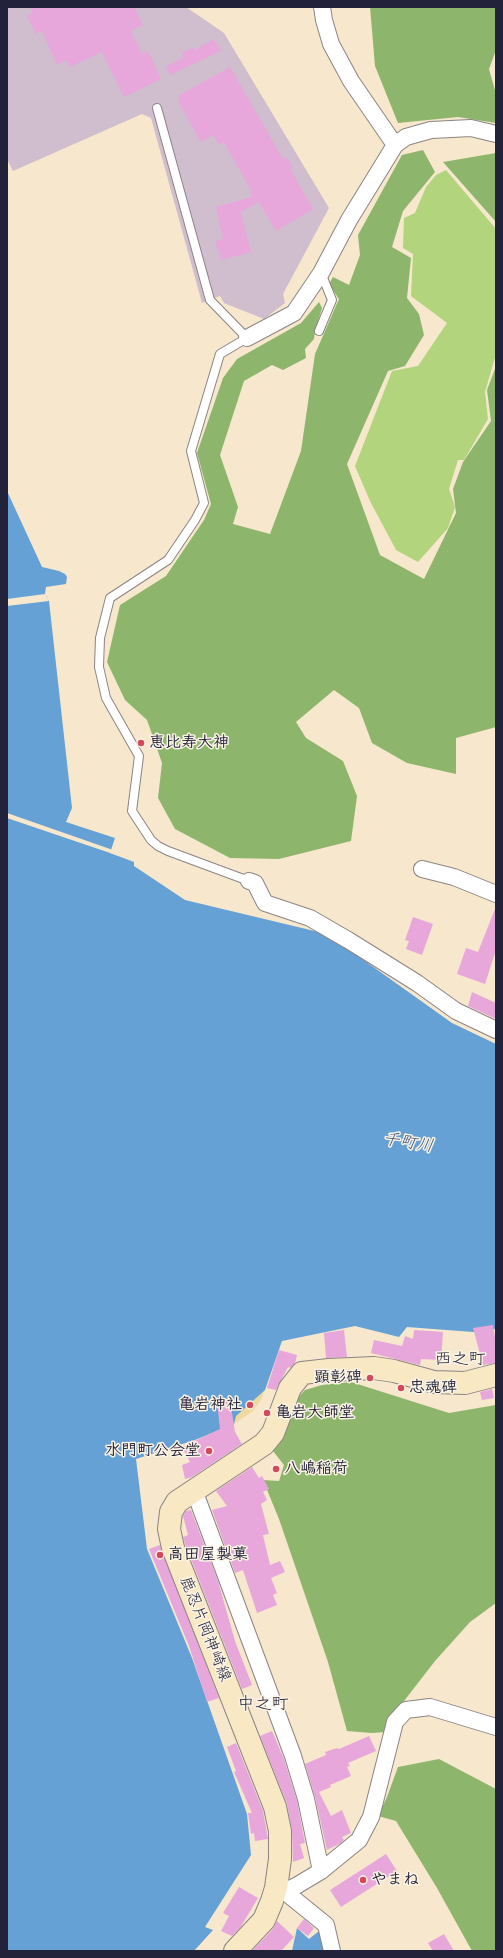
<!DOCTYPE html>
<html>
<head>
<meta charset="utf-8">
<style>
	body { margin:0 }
	#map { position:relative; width:503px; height:1958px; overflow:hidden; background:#f6e7cd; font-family:Caveat,sans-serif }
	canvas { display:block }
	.frame { position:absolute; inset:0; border:8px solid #22223b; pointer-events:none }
</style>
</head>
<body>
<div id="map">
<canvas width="503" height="1958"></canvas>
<div class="frame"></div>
</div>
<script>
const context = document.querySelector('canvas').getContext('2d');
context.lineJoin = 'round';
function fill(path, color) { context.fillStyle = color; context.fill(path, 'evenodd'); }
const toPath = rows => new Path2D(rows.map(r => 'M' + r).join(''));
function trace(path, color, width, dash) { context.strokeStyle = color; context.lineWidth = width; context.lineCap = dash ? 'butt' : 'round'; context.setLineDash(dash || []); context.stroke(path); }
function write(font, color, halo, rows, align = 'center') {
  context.font = font + ' Caveat,"Klee One",sans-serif'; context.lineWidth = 3; context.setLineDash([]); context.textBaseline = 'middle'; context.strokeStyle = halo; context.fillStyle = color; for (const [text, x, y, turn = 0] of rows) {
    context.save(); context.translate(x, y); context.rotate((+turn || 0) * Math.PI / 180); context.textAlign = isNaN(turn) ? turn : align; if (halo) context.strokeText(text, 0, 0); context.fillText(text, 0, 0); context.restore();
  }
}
fill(toPath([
	[7,7,186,7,224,33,329,208,283,294,285,303,264,319,224,303,220,296,202,303,151,118,142,114,13,171,7,159]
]), '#d0bdcd');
fill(toPath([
	[446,170,496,229,496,354,485,392,488,419,464,460,458,460,449,489,455,507,448,528,418,562,396,550,370,501,355,466,392,371,418,366,447,323,411,296,413,254,403,248,404,218,415,213,426,187,436,175]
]), '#b2d47c');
fill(toPath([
	[370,7,496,7,496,50,489,69,496,94,496,123,458,117,398,123,375,66],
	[423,150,435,172,403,211,392,247,411,258,407,298,419,314,424,335,405,366,388,371,347,464,380,555,424,579,456,513,453,489,463,462,491,421,487,390,496,366,496,727,456,738,456,774,407,763,372,743,359,708,334,690,296,722,306,738,343,761,357,796,351,841,279,859,230,858,175,829,158,798,162,763,147,720,125,700,107,662,120,605,166,576,204,520,211,504,197,453,223,378,237,359,301,323,319,302,322,308,315,331,314,339,305,349,306,358,283,370,272,365,244,381,220,455,238,507,233,524,270,534,301,451,315,354,339,299,329,284,333,277,349,285,360,255,358,235,402,155],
	[496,153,496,222,443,162],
	[351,1382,449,1413,496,1405,496,1603,470,1622,435,1661,387,1723,386,1732,372,1733,347,1731,328,1662,279,1519,263,1480,279,1481,284,1465,273,1451,289,1407,305,1390,322,1385],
	[439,1759,496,1789,496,1951,472,1951,437,1888,396,1821,378,1816,387,1797,398,1767]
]), '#8db66c');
fill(toPath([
	[266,1386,261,1400,253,1411,234,1424,212,1432,213,1420]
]), '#eeda9e');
fill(toPath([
	[7,491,42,567,59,571,65,574,67,577,66,584,46,587,45,594,49,601,72,808,66,822,115,838,110,853,134,862,134,866,185,900,327,934,452,1023,496,1044,496,1329,473,1332,407,1327,399,1337,355,1326,282,1341,265,1390,236,1416,234,1424,195,1440,136,1459,147,1549,192,1658,247,1814,251,1855,205,1927,213,1930,194,1951,7,1951],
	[297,1928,309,1939,319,1931,324,1951,292,1951]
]), '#66a1d6');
fill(toPath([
	[45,594,49,601,7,606,7,599],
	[7,813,113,850,112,852,120,854,119,856,7,818]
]), '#f6e7cd');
fill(toPath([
	[30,7,134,7,143,25,131,31,142,54,148,51,161,79,124,97,102,52,70,67,67,60,57,65,42,31,36,34,27,16,33,13],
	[214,39,221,51,170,75,166,67,184,57,182,53,193,47,195,50],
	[230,67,283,159,287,157,293,168,290,169,313,209,276,231,259,202,241,212,251,252,221,260,215,241,223,239,216,207,252,197,250,193,252,192,224,142,219,145,213,135,201,142,178,101,180,99,178,96],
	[495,909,496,950,485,984,457,974,466,948,478,952],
	[413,917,433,924,422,955,406,949,409,941,405,940],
	[472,992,496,1003,496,1019,468,1006],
	[493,1325,496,1344,496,1363,483,1365,473,1328],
	[344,1330,347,1357,326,1358,324,1333],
	[414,1330,443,1332,441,1360,421,1359,420,1365,371,1353,374,1340,402,1346,405,1336,413,1339],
	[279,1350,297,1355,295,1364,290,1368,288,1367,276,1390,267,1388],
	[492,1389,494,1398,482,1400,480,1392],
	[230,1400,235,1432,242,1444,192,1477,185,1479,182,1465,190,1462,182,1447,220,1429,217,1402],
	[252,1467,259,1478,262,1476,269,1489,263,1492,267,1500,261,1504,269,1534,263,1535,270,1565,280,1561,285,1572,271,1578,277,1593,273,1595,277,1605,257,1613,243,1570,235,1573,212,1510,227,1506,216,1491],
	[191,1510,218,1581,235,1641,252,1685,242,1689,185,1544,183,1537,188,1535,183,1516,186,1511],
	[160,1545,219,1698,207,1702,189,1646,149,1549],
	[272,1731,284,1759,297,1801,305,1843,300,1844,304,1858,293,1862,292,1831,287,1804,260,1736],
	[369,1736,376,1751,348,1763,350,1766,347,1767,351,1776,330,1785,331,1787,319,1792,331,1816,342,1810,351,1833,342,1837,344,1840,341,1843,327,1850,315,1797,305,1764,326,1755,325,1752,337,1748,339,1749],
	[236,1743,263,1811,268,1839,255,1841,254,1833,251,1834,248,1813,252,1813,234,1772,236,1771,227,1747],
	[386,1854,397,1871,341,1907,330,1890],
	[239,1887,258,1898,240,1928,232,1936,221,1931,229,1916,223,1913],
	[304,1919,314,1928,308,1936,297,1928],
	[277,1921,294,1937,281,1951,252,1951,273,1929],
	[444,1934,454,1951,433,1951,428,1943]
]), '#e8a7db');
const lane = toPath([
	[157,108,210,300,247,338,220,354,191,451,204,503,195,520,168,560,110,598,100,638,99,667,106,698,139,756,132,811,151,840,158,846,168,851,249,881],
	[319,331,332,300,321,273]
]);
const street = toPath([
	[322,7,324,20,331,44,351,81,395,145],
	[247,338,294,313,321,273,349,220,395,145,406,137,431,130,471,128,496,134],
	[422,869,454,877,496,894],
	[249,881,255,883,265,903,310,918,348,940,417,983,456,1011,496,1030],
	[194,1490,293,1756,306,1799,321,1871],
	[276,1888,287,1890,296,1886,321,1871,359,1840,371,1817,395,1722,406,1710,430,1707,496,1727],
	[287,1890,289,1895,326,1925,332,1951]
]);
const secondary = toPath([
	[235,1951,264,1920,272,1901,276,1888,280,1859,280,1831,275,1807,173,1548,169,1529,171,1512,177,1502,264,1444,273,1433,290,1388,302,1373,329,1370,374,1368,394,1371,434,1382,465,1383,496,1375]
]);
trace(lane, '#8c8484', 10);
trace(street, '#8c8484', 18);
trace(secondary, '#8c8484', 24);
trace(lane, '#fff', 8);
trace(street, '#fff', 16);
trace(secondary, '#f8e8c3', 22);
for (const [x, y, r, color] of [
	[141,743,4,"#d1495b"],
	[370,1378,4,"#d1495b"],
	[401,1388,4,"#d1495b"],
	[250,1405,4,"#d1495b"],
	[267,1413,4,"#d1495b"],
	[209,1451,4,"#d1495b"],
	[276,1469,4,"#d1495b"],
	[160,1555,4,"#d1495b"],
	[363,1880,4,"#d1495b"]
]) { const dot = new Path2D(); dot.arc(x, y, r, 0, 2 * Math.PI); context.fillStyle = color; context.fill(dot); trace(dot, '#fcf5e5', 1.5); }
write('bold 16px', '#22223b', '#fcf5e5', [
	["恵比寿大神",149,743],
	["顕彰碑",362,1378,"right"],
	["忠魂碑",409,1388],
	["亀岩神社",242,1405,"right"],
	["亀岩大師堂",275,1413],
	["水門町公会堂",201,1451,"right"],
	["八嶋稲荷",284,1469],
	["高田屋製菓",168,1555],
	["やまね",371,1880]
], 'left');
write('16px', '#22223b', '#fcf5e5', [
	["鹿忍片岡神崎線",205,1629,68]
]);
write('italic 17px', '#3d5579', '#fcf5e5', [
	["千町川",408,1143,9]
]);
write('17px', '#22223b', '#fcf5e5', [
	["西之町",460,1360],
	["中之町",263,1705]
]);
</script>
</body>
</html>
